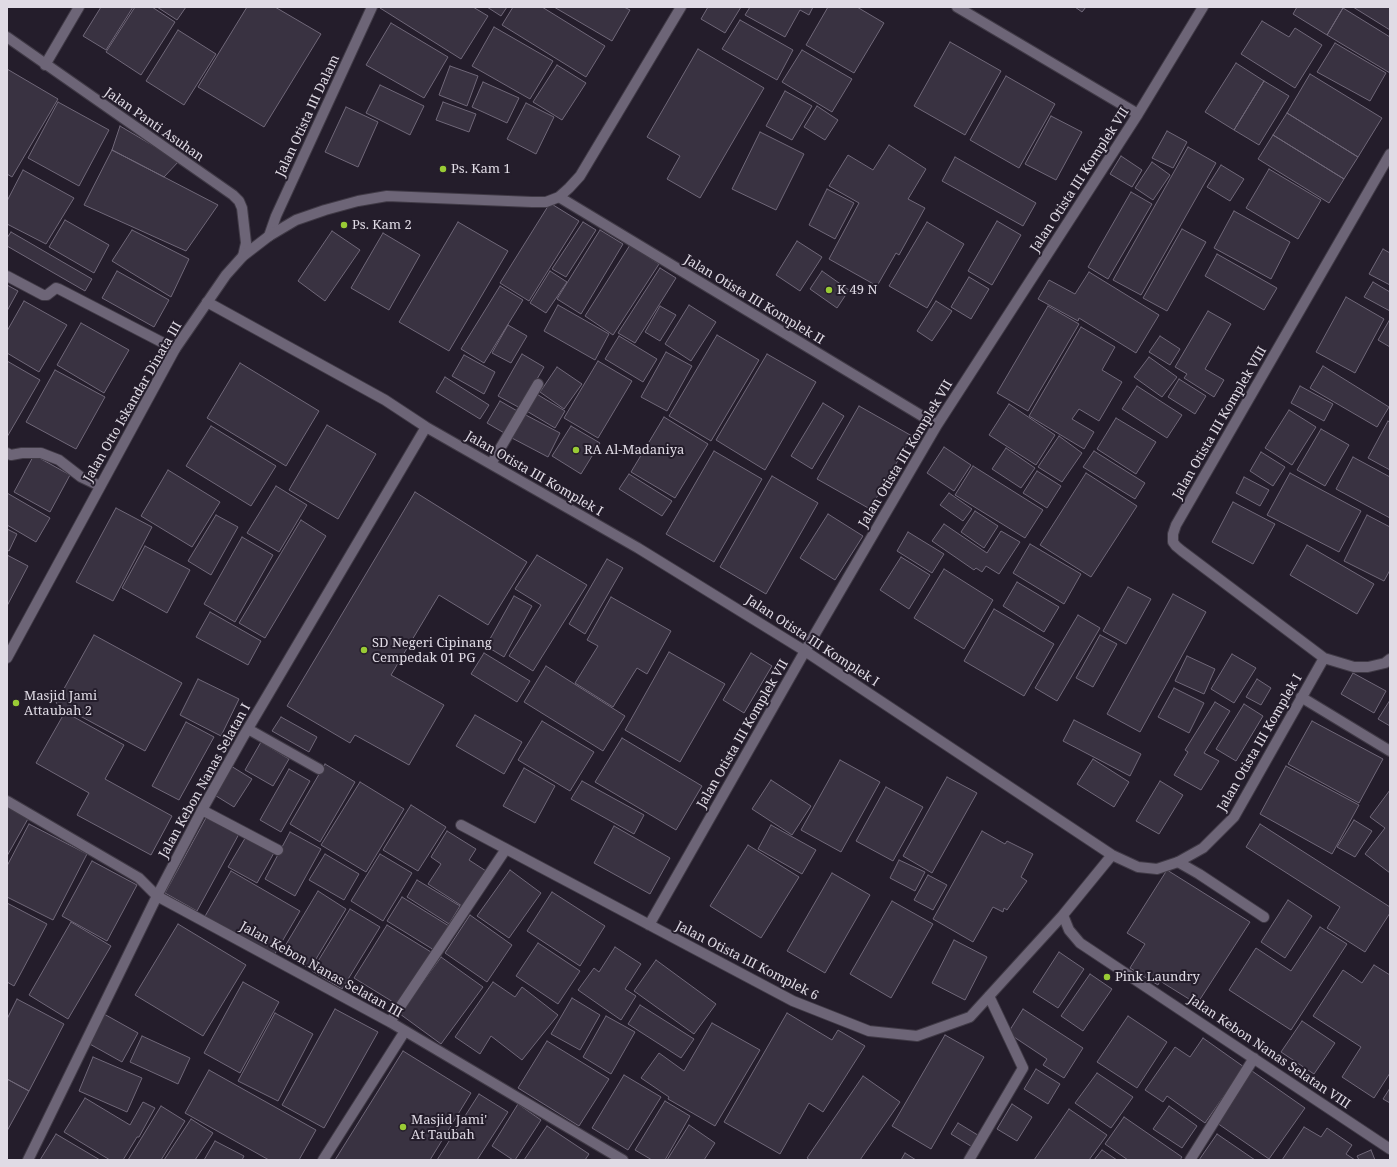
<!DOCTYPE html>
<html>
<head>
<meta charset="utf-8">
<style>
	body { margin:0 }
	#map { position:relative; width:1397px; height:1167px; overflow:hidden; background:#241d2b; font-family:"Noto Serif",serif }
	canvas { display:block }
	.frame { position:absolute; inset:0; border:8px solid #e0dbe5; pointer-events:none }
</style>
</head>
<body>
<div id="map">
<canvas width="1397" height="1167"></canvas>
<div class="frame"></div>
</div>
<script>
const context = document.querySelector('canvas').getContext('2d');
context.lineJoin = 'round';
function fill(path, color) { context.fillStyle = color; context.fill(path, 'evenodd'); }
const toPath = rows => new Path2D(rows.map(r => 'M' + r).join(''));
function trace(path, color, width, dash) { context.strokeStyle = color; context.lineWidth = width; context.lineCap = dash ? 'butt' : 'round'; context.setLineDash(dash || []); context.stroke(path); }
function write(font, color, halo, rows, align = 'center') {
  context.font = font + ' "Noto Serif",serif'; context.lineWidth = 4; context.setLineDash([]); context.textBaseline = 'middle'; context.strokeStyle = halo; context.fillStyle = color; for (const [text, x, y, turn = 0] of rows) {
    context.save(); context.translate(x, y); context.rotate((+turn || 0) * Math.PI / 180); context.textAlign = isNaN(turn) ? turn : align; if (halo) context.strokeText(text, 0, 0); context.fillText(text, 0, 0); context.restore();
  }
}
const building = toPath([
	[101,7,133,7,106,50,83,36,101,7],
	[135,7,152,7,175,22,141,75,106,52,135,7],
	[157,7,186,7,177,20,157,7],
	[247,7,275,7,321,34,264,127,198,87,247,7],
	[381,7,473,7,488,16,461,59,380,8,381,7],
	[487,7,507,7,501,16,487,7],
	[513,7,542,7,605,46,586,77,502,25,513,7],
	[554,7,624,7,630,10,612,41,554,7],
	[708,7,741,7,725,33,701,19,708,7],
	[750,7,813,7,809,15,800,10,785,37,745,15,750,7],
	[828,7,857,7,884,23,854,73,806,45,828,7],
	[1075,7,1086,7,1082,12,1075,7],
	[1297,7,1341,7,1343,8,1327,35,1293,14,1297,7],
	[1353,7,1390,7,1390,30,1353,7],
	[1343,8,1390,37,1390,73,1327,35,1343,8],
	[740,20,793,50,777,80,722,49,740,20],
	[1262,21,1289,37,1295,28,1322,45,1295,88,1241,54,1262,21],
	[391,23,448,57,424,98,366,65,391,23],
	[494,27,553,61,530,99,472,66,494,27],
	[178,30,216,54,184,105,146,81,178,30],
	[950,42,1001,71,965,135,914,106,950,42],
	[1335,43,1386,73,1370,101,1317,72,1335,43],
	[698,49,764,88,700,198,667,179,680,156,647,137,698,49],
	[802,50,852,79,832,112,782,82,802,50],
	[1236,63,1264,81,1234,130,1205,112,1236,63],
	[557,65,586,83,562,120,533,102,557,65],
	[450,66,478,76,467,106,439,95,450,66],
	[7,69,58,99,12,177,7,174,7,69],
	[1310,74,1382,118,1358,157,1287,113,1310,74],
	[1006,76,1055,104,1019,168,970,140,1006,76],
	[1264,81,1289,96,1259,145,1234,130,1264,81],
	[483,82,519,98,507,123,472,107,483,82],
	[380,85,424,106,410,135,366,113,380,85],
	[785,91,812,106,792,140,766,126,785,91],
	[58,102,109,130,79,186,28,158,58,102],
	[443,102,476,114,469,132,436,120,443,102],
	[526,103,554,117,536,154,507,139,526,103],
	[817,106,838,120,825,140,804,127,817,106],
	[346,107,378,122,358,167,325,152,346,107],
	[1287,113,1358,157,1344,179,1273,135,1287,113],
	[1051,116,1082,132,1056,180,1025,164,1051,116],
	[120,126,179,161,164,177,112,150,120,126],
	[1167,131,1187,142,1173,168,1152,158,1167,131],
	[760,132,804,154,776,210,732,189,760,132],
	[1273,135,1344,179,1329,203,1258,159,1273,135],
	[889,145,926,169,908,199,925,208,899,255,896,253,877,286,829,259,859,203,829,186,848,155,873,170,889,145],
	[1188,147,1216,163,1141,295,1113,280,1188,147],
	[112,150,218,205,186,251,84,205,112,150],
	[1121,156,1142,170,1132,187,1110,174,1121,156],
	[955,157,1036,203,1023,226,942,181,955,157],
	[1152,162,1170,175,1153,200,1135,188,1152,162],
	[1221,165,1244,179,1230,201,1207,187,1221,165],
	[1269,169,1321,200,1298,239,1246,208,1269,169],
	[23,170,74,198,46,244,7,224,7,201,23,170],
	[827,189,854,203,835,239,809,225,827,189],
	[1131,192,1152,204,1108,279,1088,267,1131,192],
	[550,203,579,221,529,301,500,283,550,203],
	[1234,211,1290,242,1271,279,1214,248,1234,211],
	[65,220,109,245,94,273,49,247,65,220],
	[997,221,1021,235,992,285,968,271,997,221],
	[458,222,508,251,449,351,399,322,458,222],
	[583,222,596,230,566,277,552,269,583,222],
	[927,222,964,244,927,308,889,286,927,222],
	[1182,229,1206,242,1167,311,1143,298,1182,229],
	[132,230,189,259,171,297,112,261,132,230],
	[600,230,623,244,581,314,557,299,600,230],
	[332,231,360,250,325,301,298,281,332,231],
	[11,232,92,279,85,291,7,246,7,238,11,232],
	[383,233,420,255,389,310,351,288,383,233],
	[797,241,822,257,800,291,776,275,797,241],
	[630,245,659,264,613,335,585,316,630,245],
	[1383,249,1390,253,1390,285,1369,274,1383,249],
	[1217,254,1277,288,1264,310,1205,276,1217,254],
	[660,268,676,278,635,343,618,333,660,268],
	[117,271,169,300,154,327,102,298,117,271],
	[550,271,567,282,546,313,530,303,550,271],
	[822,271,849,290,837,308,810,289,822,271],
	[1089,272,1159,315,1136,353,1079,318,1078,321,1038,299,1049,280,1075,294,1089,272],
	[969,277,989,289,971,319,951,307,969,277],
	[1373,282,1390,292,1390,311,1364,297,1373,282],
	[7,285,18,291,7,311,7,285],
	[500,286,523,300,484,363,461,349,500,286],
	[1346,297,1384,319,1355,373,1316,352,1346,297],
	[24,301,67,325,39,372,7,353,7,331,24,301],
	[936,301,952,311,932,341,917,331,936,301],
	[558,305,609,334,595,360,544,331,558,305],
	[689,305,716,322,691,361,665,344,689,305],
	[660,306,676,315,660,341,645,332,660,306],
	[1048,306,1079,324,1028,411,997,393,1048,306],
	[1208,311,1231,324,1205,369,1224,380,1214,397,1184,378,1187,374,1175,367,1208,311],
	[1390,319,1390,347,1378,340,1390,319],
	[81,323,129,350,104,393,57,365,81,323],
	[508,325,527,336,511,363,492,353,508,325],
	[1081,327,1115,347,1102,370,1122,382,1099,421,1079,409,1072,419,1094,432,1084,449,1029,416,1081,327],
	[717,335,759,360,711,441,669,416,717,335],
	[619,336,657,359,643,382,605,359,619,336],
	[1160,336,1180,349,1170,365,1149,352,1160,336],
	[666,352,692,366,667,411,641,397,666,352],
	[522,354,544,367,520,408,498,396,522,354],
	[767,354,816,382,765,470,716,440,767,354],
	[464,355,495,372,484,394,452,376,464,355],
	[1149,357,1177,377,1162,397,1134,377,1149,357],
	[7,361,40,380,7,437,7,361],
	[598,361,632,381,598,438,564,418,598,361],
	[240,363,319,411,286,466,207,418,240,363],
	[1323,366,1389,407,1377,427,1310,388,1323,366],
	[557,367,582,384,564,409,540,392,557,367],
	[55,370,105,397,76,449,26,422,55,370],
	[445,377,489,405,480,419,436,392,445,377],
	[1179,379,1206,396,1195,414,1168,397,1179,379],
	[1137,386,1182,415,1167,438,1122,409,1137,386],
	[1300,386,1333,404,1324,421,1291,403,1300,386],
	[535,393,565,411,555,428,525,410,535,393],
	[500,401,519,412,506,434,487,423,500,401],
	[823,403,844,416,812,469,791,456,823,403],
	[1009,404,1055,435,1036,465,989,435,1009,404],
	[859,406,912,436,870,509,817,479,859,406],
	[1289,410,1316,427,1292,465,1265,448,1289,410],
	[522,413,560,433,548,457,510,437,522,413],
	[664,417,708,444,675,498,631,472,664,417],
	[1116,418,1156,442,1136,474,1097,449,1116,418],
	[1388,421,1390,423,1390,470,1368,458,1388,421],
	[327,425,376,454,338,519,289,490,327,425],
	[211,426,276,466,251,506,186,466,211,426],
	[571,426,600,443,581,474,552,456,571,426],
	[1321,429,1349,445,1325,486,1297,470,1321,429],
	[1059,436,1082,453,1062,482,1038,467,1059,436],
	[944,447,971,465,954,491,927,473,944,447],
	[1006,448,1035,468,1021,488,992,469,1006,448],
	[714,451,762,479,714,562,666,534,714,451],
	[1094,451,1145,483,1135,499,1083,467,1094,451],
	[1261,452,1285,467,1273,486,1250,471,1261,452],
	[34,455,70,475,50,512,14,492,34,455],
	[1353,457,1390,477,1390,518,1336,489,1353,457],
	[973,466,1043,510,1025,538,955,495,973,466],
	[168,470,220,502,192,547,141,516,168,470],
	[1037,471,1061,486,1047,508,1023,493,1037,471],
	[1086,473,1137,506,1091,577,1040,545,1086,473],
	[1290,473,1361,511,1339,552,1267,515,1290,473],
	[629,474,672,501,662,516,619,489,629,474],
	[772,476,818,503,766,594,720,567,772,476],
	[1244,477,1269,490,1260,506,1236,493,1244,477],
	[276,486,307,505,279,552,247,533,276,486],
	[415,492,527,562,488,625,439,595,391,675,444,705,409,765,355,735,350,743,287,706,415,492],
	[7,493,50,518,36,542,7,525,7,493],
	[949,493,972,509,963,521,940,505,949,493],
	[1233,502,1275,524,1253,564,1212,542,1233,502],
	[116,508,152,527,113,601,76,582,116,508],
	[975,511,998,526,984,548,961,532,975,511],
	[828,514,863,536,835,580,800,558,828,514],
	[216,515,238,527,211,575,188,561,216,515],
	[1367,515,1390,527,1390,570,1384,581,1344,561,1367,515],
	[301,520,326,536,265,638,239,623,301,520],
	[944,524,987,553,1001,531,1020,542,999,574,986,566,982,572,976,568,974,570,932,541,944,524],
	[7,529,17,534,9,551,7,550,7,529],
	[908,532,944,554,932,573,897,551,908,532],
	[242,537,273,555,235,622,204,604,242,537],
	[1030,544,1081,574,1064,604,1013,573,1030,544],
	[1307,545,1374,584,1357,614,1290,575,1307,545],
	[145,546,190,570,167,613,122,588,145,546],
	[7,555,28,566,7,606,7,555],
	[537,555,587,585,533,671,509,656,541,605,515,589,537,555],
	[901,557,930,575,909,609,880,590,901,557],
	[607,559,623,568,585,634,569,624,607,559],
	[944,569,993,600,964,649,914,618,944,569],
	[1017,582,1059,607,1044,632,1003,606,1017,582],
	[1128,587,1151,599,1126,644,1103,631,1128,587],
	[1173,594,1206,612,1140,732,1107,714,1173,594],
	[514,596,532,606,504,657,486,646,514,596],
	[611,597,671,631,647,674,637,668,613,707,575,683,598,646,587,640,611,597],
	[994,609,1054,644,1024,696,964,661,994,609],
	[210,612,261,641,248,665,196,637,210,612],
	[1078,615,1100,628,1057,701,1035,688,1078,615],
	[94,635,182,683,145,751,56,703,94,635],
	[1100,635,1117,644,1093,687,1076,678,1100,635],
	[669,652,725,684,680,762,625,730,669,652],
	[484,653,530,681,517,702,471,674,484,653],
	[751,653,772,666,744,713,723,700,751,653],
	[1232,654,1256,668,1234,703,1211,689,1232,654],
	[1187,656,1215,669,1204,694,1175,681,1187,656],
	[546,666,625,716,603,751,524,702,546,666],
	[1353,673,1386,691,1374,713,1341,694,1353,673],
	[198,679,239,699,221,736,180,715,198,679],
	[1257,679,1271,688,1261,705,1246,697,1257,679],
	[1174,688,1204,703,1189,733,1158,717,1174,688],
	[1390,700,1390,726,1378,719,1390,700],
	[1215,702,1230,711,1204,753,1219,761,1201,790,1174,775,1188,752,1185,750,1215,702],
	[1244,704,1263,716,1236,761,1216,749,1244,704],
	[65,712,124,745,105,779,172,816,151,855,77,815,89,793,36,763,65,712],
	[475,715,522,742,504,774,456,746,475,715],
	[281,717,317,737,309,752,272,731,281,717],
	[1074,720,1141,754,1130,776,1063,741,1074,720],
	[542,721,594,752,570,791,518,760,542,721],
	[1312,721,1383,759,1359,803,1288,764,1312,721],
	[186,722,214,737,179,800,152,786,186,722],
	[622,738,702,786,676,830,595,782,622,738],
	[261,742,289,759,273,786,245,770,261,742],
	[1093,759,1129,782,1114,807,1077,784,1093,759],
	[840,760,880,782,841,852,801,830,840,760],
	[325,764,355,782,320,842,290,824,325,764],
	[231,766,252,779,234,807,213,794,231,766],
	[1286,766,1359,805,1332,854,1260,814,1286,766],
	[524,768,555,786,535,823,503,806,524,768],
	[289,769,310,781,281,832,260,820,289,769],
	[947,777,977,793,932,873,903,856,947,777],
	[771,780,811,806,792,835,752,809,771,780],
	[582,781,644,815,634,834,571,799,582,781],
	[1160,781,1183,795,1159,834,1136,821,1160,781],
	[360,782,404,809,366,872,321,845,360,782],
	[886,787,923,807,893,861,856,841,886,787],
	[1390,790,1390,873,1365,854,1385,828,1370,817,1390,790],
	[7,804,29,817,7,856,7,804],
	[411,805,446,827,418,871,383,850,411,805],
	[207,816,239,834,197,911,165,893,207,816],
	[1354,820,1372,831,1355,857,1337,847,1354,820],
	[29,824,87,854,53,920,7,897,7,866,29,824],
	[1260,824,1390,907,1390,913,1365,952,1327,928,1340,907,1246,847,1260,824],
	[771,825,816,850,802,874,758,849,771,825],
	[614,826,670,858,650,894,594,863,614,826],
	[447,831,476,849,469,860,486,871,462,906,428,884,441,864,431,857,447,831],
	[982,831,1005,844,1007,841,1033,854,1021,877,1027,881,1007,910,1004,908,1003,912,993,907,973,942,933,919,982,831],
	[290,832,321,849,295,896,265,879,290,832],
	[247,835,275,851,257,883,228,867,247,835],
	[748,845,799,877,761,938,710,906,748,845],
	[325,854,359,874,344,900,309,880,325,854],
	[380,854,412,873,383,921,351,901,380,854],
	[899,860,925,872,915,891,890,878,899,860],
	[92,861,137,885,107,941,62,916,92,861],
	[510,870,541,893,509,938,477,916,510,870],
	[1167,870,1250,922,1197,1004,1160,981,1158,985,1130,968,1145,944,1127,933,1167,870],
	[231,871,300,911,273,957,204,918,231,871],
	[832,873,870,895,825,973,787,951,832,873],
	[928,875,947,885,933,910,914,900,928,875],
	[417,880,460,906,449,924,407,897,417,880],
	[318,891,346,909,310,969,282,951,318,891],
	[552,892,605,926,580,966,527,931,552,892],
	[402,897,449,926,434,950,387,921,402,897],
	[1288,900,1312,916,1285,958,1261,942,1288,900],
	[892,901,933,924,891,998,850,974,892,901],
	[7,903,47,924,14,986,7,982,7,903],
	[350,909,380,927,342,989,312,971,350,909],
	[470,915,512,945,487,982,445,953,470,915],
	[71,922,111,946,68,1019,29,995,71,922],
	[178,924,246,965,203,1036,135,995,178,924],
	[387,925,431,952,398,1005,354,978,387,925],
	[1320,927,1347,944,1291,1030,1229,990,1256,948,1291,971,1320,927],
	[954,940,987,957,965,1000,932,983,954,940],
	[538,943,580,971,558,1004,516,976,538,943],
	[615,947,641,964,625,989,636,996,621,1020,578,990,594,968,599,972,615,947],
	[1059,952,1084,969,1058,1008,1033,992,1059,952],
	[441,957,483,987,441,1044,400,1014,441,957],
	[656,960,716,1004,694,1034,634,991,656,960],
	[1374,965,1390,975,1390,1073,1374,1098,1342,1077,1361,1047,1313,1016,1343,970,1362,983,1374,965],
	[1090,974,1112,989,1083,1031,1061,1016,1090,974],
	[243,982,279,1002,240,1073,204,1053,243,982],
	[493,982,515,997,522,987,558,1015,522,1060,491,1036,480,1054,455,1037,493,982],
	[572,998,600,1015,580,1050,551,1034,572,998],
	[17,999,64,1024,29,1091,7,1079,7,1019,17,999],
	[640,1005,694,1039,681,1058,628,1024,640,1005],
	[335,1009,378,1032,324,1128,282,1105,335,1009],
	[1023,1009,1083,1048,1064,1078,1043,1065,1047,1059,1008,1033,1023,1009],
	[275,1013,313,1034,278,1101,238,1081,275,1013],
	[787,1013,832,1040,838,1030,865,1046,823,1112,809,1103,780,1154,724,1122,787,1013],
	[104,1014,138,1033,122,1062,88,1043,104,1014],
	[606,1016,635,1032,611,1074,583,1057,606,1016],
	[1128,1016,1167,1042,1137,1088,1097,1062,1128,1016],
	[1302,1021,1335,1043,1314,1074,1281,1052,1302,1021],
	[712,1023,760,1050,715,1126,668,1099,669,1097,641,1078,659,1053,684,1071,712,1023],
	[945,1035,984,1057,931,1149,892,1126,945,1035],
	[142,1036,190,1058,178,1084,130,1062,142,1036],
	[1203,1038,1244,1067,1205,1123,1167,1096,1163,1102,1145,1090,1175,1047,1190,1057,1203,1038],
	[547,1041,609,1079,579,1126,518,1088,547,1041],
	[403,1051,471,1093,430,1160,335,1160,403,1051],
	[93,1057,142,1078,127,1112,79,1091,93,1057],
	[1036,1069,1060,1084,1048,1104,1024,1089,1036,1069],
	[209,1070,316,1130,299,1160,269,1160,185,1113,209,1070],
	[1252,1071,1305,1108,1269,1159,1217,1123,1252,1071],
	[1097,1073,1133,1097,1111,1128,1075,1103,1097,1073],
	[624,1075,661,1097,628,1150,592,1128,624,1075],
	[863,1076,900,1102,860,1160,810,1160,807,1158,863,1076],
	[7,1079,29,1091,7,1131,7,1079],
	[1390,1088,1390,1103,1383,1099,1390,1088],
	[479,1094,508,1112,477,1160,437,1160,479,1094],
	[85,1098,130,1125,143,1102,155,1108,139,1137,137,1137,123,1160,110,1160,64,1132,85,1098],
	[665,1101,690,1116,665,1160,652,1160,635,1150,665,1101],
	[518,1104,541,1120,515,1160,513,1160,492,1146,518,1104],
	[1012,1104,1032,1117,1017,1141,997,1129,1012,1104],
	[161,1106,185,1121,161,1160,128,1160,161,1106],
	[1169,1106,1197,1126,1182,1148,1153,1129,1169,1106],
	[1069,1109,1107,1135,1089,1160,1034,1160,1069,1109],
	[1124,1117,1182,1157,1180,1160,1128,1160,1105,1144,1124,1117],
	[191,1119,213,1133,195,1160,164,1160,191,1119],
	[958,1123,981,1137,974,1148,951,1134,958,1123],
	[689,1125,715,1143,704,1160,667,1160,689,1125],
	[547,1126,589,1154,585,1160,524,1160,547,1126],
	[1304,1127,1321,1137,1327,1128,1352,1145,1346,1154,1355,1160,1282,1160,1304,1127],
	[56,1134,100,1160,40,1160,56,1134],
	[1217,1134,1255,1160,1199,1160,1217,1134],
	[215,1141,244,1156,242,1160,204,1160,215,1141],
	[1102,1150,1117,1160,1094,1160,1102,1150],
	[1371,1150,1375,1160,1359,1160,1357,1156,1371,1150],
	[905,1153,916,1160,901,1160,905,1153]
]);
fill(building, '#393241');
trace(building, '#706879', 1);
const service = toPath([
	[1178,862,1199,874,1264,917]
]);
const minor = toPath([
	[957,7,1138,114],
	[7,37,233,195,239,201,242,208,246,243,243,256],
	[45,65,79,7],
	[1390,154,1176,525,1173,534,1173,542,1176,546,1182,551,1324,658,1354,667,1368,667,1385,663,1390,659],
	[559,197,937,425],
	[269,236,276,216,372,7],
	[7,276,43,295,47,295,56,288,59,289,175,349],
	[207,302,385,400,426,427,638,548,805,651,1112,855,1138,867,1157,869,1178,862,1203,848,1234,817,1324,658],
	[7,453,11,455,22,453,41,453,59,460,81,477,100,486],
	[491,464,538,384],
	[1301,697,1390,751],
	[248,729,319,769],
	[7,801,139,878,157,896,390,1022,623,1160],
	[202,810,278,850],
	[461,825,793,1001,869,1031,917,1036,970,1017,1063,915,1112,855],
	[1063,915,1069,930,1080,943,1390,1149],
	[649,925,805,651,937,425,1138,114,1203,7],
	[390,1022,506,849],
	[28,1160,157,896,202,810,243,737,426,427],
	[323,1160,405,1031],
	[969,1160,1023,1068,989,996],
	[1190,1160,1254,1058]
]);
const tertiary = toPath([
	[7,658,175,349,226,275,243,256,269,236,296,220,325,210,358,201,387,196,532,202,546,202,559,197,569,188,580,176,681,7]
]);
trace(service, '#403a46', 12);
trace(minor, '#403a46', 12);
trace(tertiary, '#403a46', 12);
trace(service, '#6d6577', 10);
trace(minor, '#6d6577', 10);
trace(tertiary, '#6d6577', 10);
for (const [x, y, r, color] of [
	[443,169,4,"#99cb35"],
	[344,225,4,"#99cb35"],
	[829,290,4,"#99cb35"],
	[576,450,4,"#99cb35"],
	[364,650,4,"#99cb35"],
	[16,703,4,"#99cb35"],
	[1107,977,4,"#99cb35"],
	[403,1127,4,"#99cb35"]
]) { const dot = new Path2D(); dot.arc(x, y, r, 0, 2 * Math.PI); context.fillStyle = color; context.fill(dot); trace(dot, '#241d2b', 1.5); }
write('13px', '#e0dbe5', '#241d2b', [
	["Jalan Otista III Dalam",308,116,-65],
	["Jalan Panti Asuhan",154,125,35],
	["Jalan Otista III Komplek VII",1080,180,-57],
	["Jalan Otista III Komplek II",754,300,31],
	["Jalan Otto Iskandar Dinata III",133,402,-60],
	["Jalan Otista III Komplek VIII",1220,423,-60],
	["Jalan Otista III Komplek VII",906,454,-59],
	["Jalan Otista III Komplek I",534,474,30],
	["Jalan Otista III Komplek I",812,641,33],
	["Jalan Otista III Komplek VII",743,734,-60],
	["Jalan Otista III Komplek I",1260,743,-60],
	["Jalan Kebon Nanas Selatan I",205,781,-61],
	["Jalan Otista III Komplek 6",747,961,27],
	["Jalan Kebon Nanas Selatan III",321,970,29],
	["Jalan Kebon Nanas Selatan VIII",1269,1052,34]
]);
write('13px', '#e0dbe5', '#241d2b', [
	["Ps. Kam 1",451,169],
	["Ps. Kam 2",352,225],
	["K 49 N",837,290],
	["RA Al-Madaniya",584,450],
	["SD Negeri Cipinang",372,643],
	["Cempedak 01 PG",372,658],
	["Masjid Jami",24,696],
	["Attaubah 2",24,711],
	["Pink Laundry",1115,977],
	["Masjid Jami'",411,1120],
	["At Taubah",411,1135]
], 'left');
</script>
</body>
</html>
